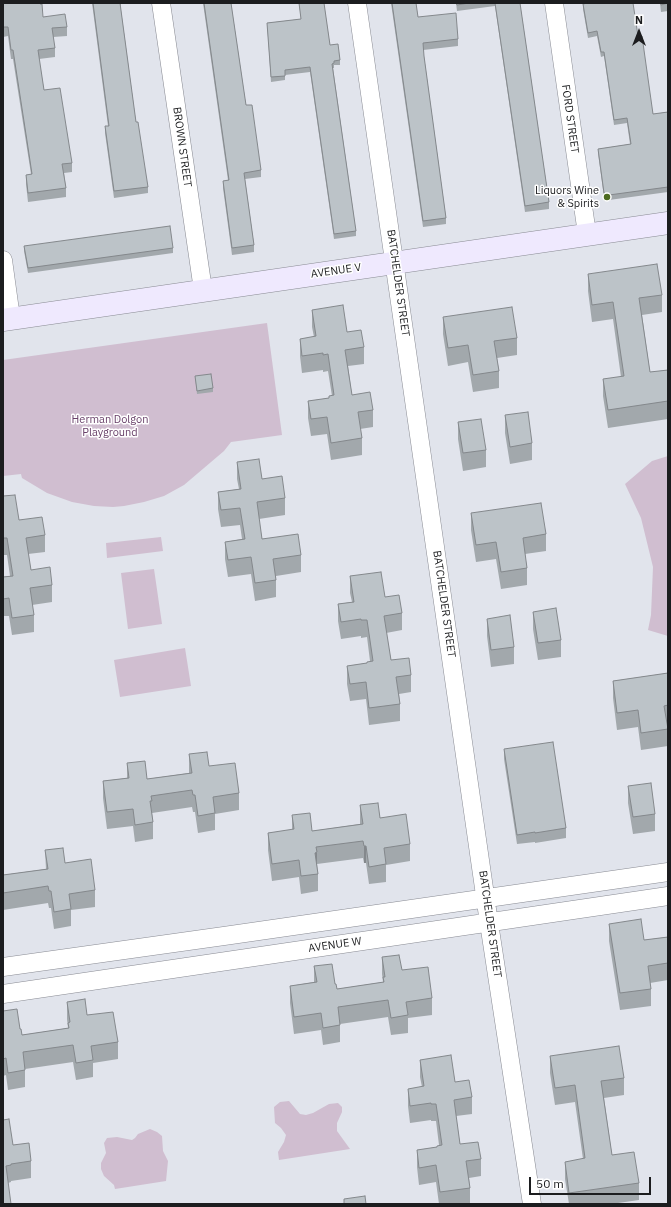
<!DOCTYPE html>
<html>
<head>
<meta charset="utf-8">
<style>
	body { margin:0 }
	#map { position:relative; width:671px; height:1207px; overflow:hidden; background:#e1e4ec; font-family:"IBM Plex Sans",sans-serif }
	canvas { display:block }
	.frame { position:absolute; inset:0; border:4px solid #1c1d1f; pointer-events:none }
	.north { position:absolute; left:619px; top:12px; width:40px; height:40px; -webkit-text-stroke:3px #fff; paint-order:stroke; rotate:0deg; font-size:11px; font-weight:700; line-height:16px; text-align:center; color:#1c1d1f }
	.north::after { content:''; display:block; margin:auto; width:14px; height:18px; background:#1c1d1f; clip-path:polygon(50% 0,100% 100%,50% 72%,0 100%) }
	.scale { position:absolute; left:529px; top:1177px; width:122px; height:18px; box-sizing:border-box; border:2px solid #1c1d1f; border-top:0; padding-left:5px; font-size:12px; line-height:14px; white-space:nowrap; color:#1c1d1f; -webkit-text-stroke:3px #fff; paint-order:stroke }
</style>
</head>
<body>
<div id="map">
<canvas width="671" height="1207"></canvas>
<div class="frame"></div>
<div class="north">N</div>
<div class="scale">50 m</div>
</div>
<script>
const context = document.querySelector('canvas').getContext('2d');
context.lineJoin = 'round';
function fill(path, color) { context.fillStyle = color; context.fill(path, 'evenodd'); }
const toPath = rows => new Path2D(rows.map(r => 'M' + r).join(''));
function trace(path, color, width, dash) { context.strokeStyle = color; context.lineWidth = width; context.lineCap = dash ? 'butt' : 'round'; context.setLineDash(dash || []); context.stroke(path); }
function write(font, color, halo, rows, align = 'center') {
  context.font = font + ' "IBM Plex Sans",sans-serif'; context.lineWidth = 3; context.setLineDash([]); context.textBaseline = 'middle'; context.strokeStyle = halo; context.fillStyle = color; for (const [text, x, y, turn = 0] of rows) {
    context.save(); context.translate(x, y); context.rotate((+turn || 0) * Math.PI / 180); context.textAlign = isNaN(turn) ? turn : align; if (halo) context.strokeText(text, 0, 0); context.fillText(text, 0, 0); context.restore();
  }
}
fill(toPath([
	[267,323,282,435,231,442,224,451,184,485,164,496,144,502,124,506,113,507,94,506,72,502,47,493,22,478,21,474,3,476,3,360],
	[668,456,668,636,648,630,651,615,653,567,641,518,625,484,652,461],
	[161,537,163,551,107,558,106,543],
	[154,569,162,624,128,629,121,573],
	[185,648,191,686,120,697,114,660],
	[289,1101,300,1114,306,1115,313,1113,329,1104,338,1103,342,1107,342,1112,337,1123,337,1131,350,1149,279,1160,278,1152,284,1142,286,1135,281,1128,275,1123,274,1107,280,1102],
	[150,1129,157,1132,162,1136,163,1151,168,1161,166,1181,115,1189,114,1185,104,1176,101,1169,101,1163,106,1153,104,1143,107,1138,117,1137,132,1140,135,1138,138,1134]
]), '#d0bed0');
const minor = toPath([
	[161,3,203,290],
	[357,3,489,923,532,1204],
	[554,3,587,234],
	[3,260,11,318],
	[3,967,224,936,668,872],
	[3,994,668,896]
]);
const secondary = toPath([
	[3,320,668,223]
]);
trace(minor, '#898b93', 19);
trace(secondary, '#898b93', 23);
trace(minor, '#fff', 18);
trace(secondary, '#efe9fe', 22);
fill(toPath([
	[3,3,43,17,67,27,67,36,53,37,55,48,55,57,39,59,44,90,72,163,72,172,64,173,66,188,66,197,28,202,26,184,26,175,31,174,13,59,11,59,8,36,3,37],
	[92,3,121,3,121,10,136,122,148,187,148,193,114,198,105,133,105,126,108,126],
	[203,3,231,3,246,105,261,170,261,177,245,179,254,245,254,252,232,255,223,188,223,181,228,180],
	[299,3,324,3,330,45,340,60,340,65,334,65,334,68,333,68,356,231,356,236,334,239,310,72,285,75,285,80,271,82,267,23,301,19],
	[391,3,416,3,418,17,458,39,458,46,423,50,424,56,446,218,446,224,423,227],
	[456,3,520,3,549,202,549,209,525,212,495,6,457,11],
	[660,3,668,3,668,11,661,12],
	[583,4,638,36,653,114,668,112,668,192,609,200,604,197,598,153,598,149,630,144,627,123,614,125,604,56,601,57,597,36,588,38,583,9],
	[24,246,173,248,173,253,28,273,24,251],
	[588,274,662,295,662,312,642,315,650,372,668,370,668,419,608,428,603,396,603,379,621,377,613,319,592,322,588,291],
	[312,310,347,332,364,347,364,364,348,366,352,395,373,410,373,427,360,429,362,438,362,455,331,460,327,434,311,436,308,418,308,401,329,398,332,396,328,371,323,372,323,370,302,373,300,356,300,339,314,337,312,327],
	[443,317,517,338,517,355,497,358,499,371,499,388,473,392,468,362,448,366,443,334],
	[195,376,213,388,213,392,197,394],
	[505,415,532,443,532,460,510,464,505,433],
	[458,422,486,450,486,467,463,471,458,439],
	[237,462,262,479,285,498,285,515,259,519,262,539,301,555,301,572,276,576,276,597,255,601,251,574,228,577,225,559,225,542,242,539,240,525,221,527,218,509,218,492,239,489,237,479],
	[3,496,19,520,45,535,45,552,28,554,31,570,52,585,52,602,32,605,34,615,34,632,12,635,9,616,3,616,3,577,10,576,7,555,3,555],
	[471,513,546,534,546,551,525,554,527,568,527,585,501,589,496,559,476,562,471,530],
	[350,576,385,597,402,613,402,630,386,633,391,660,411,675,411,692,399,694,400,704,400,721,369,725,366,699,350,701,347,684,347,666,367,663,370,661,367,637,361,638,361,636,341,639,338,621,338,604,352,602,350,593],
	[533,612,561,640,561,657,538,660,533,629],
	[487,619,514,647,514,664,491,667,487,636],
	[668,673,668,722,667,722,668,729,668,746,641,750,638,727,617,730,613,698,613,681],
	[504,749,566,828,566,838,535,843,535,842,517,844,504,759],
	[189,754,209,766,239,793,239,810,215,814,215,830,198,833,195,812,193,812,192,807,152,813,153,822,153,839,135,842,133,826,107,829,103,798,103,781,127,778,127,763,147,779,189,773],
	[628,786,655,814,655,831,633,834,628,803],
	[360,805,380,818,410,844,410,861,386,865,386,882,369,884,366,863,364,863,363,858,317,864,318,874,318,891,301,894,299,877,272,881,268,850,268,833,292,830,292,815,312,831,360,824],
	[45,850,65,863,95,890,95,907,71,910,71,926,54,929,51,908,49,908,48,903,3,910,3,875,46,869],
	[609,924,644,940,668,937,668,980,650,983,651,989,651,1006,620,1010,609,941],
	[382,957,402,970,432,998,432,1015,408,1018,408,1033,391,1035,388,1017,340,1024,340,1042,323,1045,321,1030,294,1034,290,1003,290,986,314,982,314,966,335,984,337,989,383,982,382,974],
	[67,1002,87,1015,118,1042,118,1059,93,1063,93,1077,76,1080,73,1062,25,1069,25,1087,8,1090,6,1075,3,1076,3,1011,20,1029,22,1035,68,1028,67,1019],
	[550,1056,624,1078,624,1095,604,1098,612,1155,639,1183,639,1200,611,1204,569,1204,565,1179,565,1162,583,1159,575,1102,555,1105,550,1073],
	[420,1060,455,1082,472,1097,472,1114,456,1116,460,1144,481,1159,481,1176,469,1178,470,1188,470,1204,439,1204,436,1182,419,1185,417,1167,417,1150,437,1147,439,1145,436,1121,431,1121,431,1120,410,1123,408,1106,408,1089,422,1087,420,1077],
	[3,1120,13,1145,31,1161,31,1178,11,1181,11,1182,8,1183,3,1204]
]), '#a2a8ac');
fill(toPath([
	[364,846,366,846,366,863,364,863],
	[317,852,317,869,315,853]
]), '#84888c');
const building = toPath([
	[3,3,40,3,40,4,42,4,43,17,65,14,67,27,52,28,55,48,38,50,44,90,60,88,72,163,62,164,66,188,28,193,26,175,32,174,27,141,13,50,11,50,8,27,3,27,3,3],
	[93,3,121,3,120,3,136,122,138,122,148,187,114,191,105,126,109,126,93,3],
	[204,3,231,3,246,105,252,105,261,170,244,173,254,245,232,248,223,181,229,180,204,3],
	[299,3,324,3,330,45,338,44,340,60,334,61,334,63,332,64,356,231,334,234,310,67,285,70,285,76,271,77,267,23,301,19,299,3],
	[392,3,416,3,418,17,456,13,458,39,423,43,424,56,446,218,423,221,392,3],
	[456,3,469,3,457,5,456,3],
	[495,3,520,3,549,202,525,206,495,3],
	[588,3,633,3,638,36,642,36,653,114,668,112,668,187,609,195,604,193,598,149,631,144,627,118,614,120,604,52,601,52,597,31,588,33,583,4,588,3],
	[661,3,668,3,661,5,661,3],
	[170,226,173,248,28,268,24,246,170,226],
	[657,264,662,295,639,298,650,372,668,370,668,401,608,410,603,379,624,376,613,302,592,305,588,274,657,264],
	[343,305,347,332,361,330,364,347,345,350,352,395,370,392,373,410,358,412,362,438,331,443,327,417,311,419,308,401,329,398,329,396,334,395,328,354,323,355,323,353,302,356,300,339,316,336,312,310,343,305],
	[512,307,517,338,494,341,499,371,473,375,468,345,448,348,443,317,512,307],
	[211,374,213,388,197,391,195,376,211,374],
	[528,412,532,443,510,447,505,415,528,412],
	[481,419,486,450,463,453,458,422,481,419],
	[259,459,262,479,282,476,285,498,257,502,262,539,298,534,301,555,273,559,276,580,255,583,251,557,228,560,225,542,245,539,240,508,221,510,218,492,241,489,237,462,259,459],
	[15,495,19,520,42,517,45,535,26,538,31,570,50,567,52,585,30,588,34,615,12,618,9,598,3,599,3,577,13,576,7,538,3,538,3,496,15,495],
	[541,503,546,534,523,538,527,568,501,572,496,542,476,545,471,513,541,503],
	[381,572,385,597,399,595,402,613,384,616,391,660,409,658,411,675,396,677,400,704,369,708,366,682,350,684,347,666,367,663,367,662,373,661,367,620,361,620,361,619,341,622,338,604,354,602,350,576,381,572],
	[556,608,561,640,538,643,533,612,556,608],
	[510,615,514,647,491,650,487,619,510,615],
	[668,673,668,705,664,706,668,729,641,733,638,710,617,713,613,681,668,673],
	[553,742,566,828,535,833,535,832,517,835,504,749,553,742],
	[207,752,209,766,235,763,239,793,213,797,215,813,198,816,195,795,193,795,192,790,151,796,152,801,150,801,153,822,135,825,133,809,107,812,103,781,129,778,127,763,145,761,147,779,192,773,189,754,207,752],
	[651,783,655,814,633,817,628,786,651,783],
	[378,803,380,818,406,814,410,844,384,848,386,864,369,867,366,846,364,846,363,841,316,847,317,852,315,853,318,874,301,876,299,860,272,864,268,833,294,829,292,815,310,813,312,831,363,824,360,805,378,803],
	[63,848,65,863,91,859,95,890,69,894,71,909,54,912,51,891,49,891,48,886,3,893,3,875,48,869,45,850,63,848],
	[641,919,644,940,668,937,668,963,648,966,651,989,620,993,609,924,641,919],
	[399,955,402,970,428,967,432,998,406,1002,408,1015,391,1018,388,1000,338,1007,340,1025,323,1028,321,1013,294,1017,290,986,317,982,314,966,332,964,335,984,336,984,337,989,384,982,383,977,385,977,382,957,399,955],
	[85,999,87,1015,113,1012,118,1042,91,1046,93,1060,76,1063,73,1045,23,1052,25,1070,8,1073,6,1058,3,1059,3,1011,17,1009,20,1029,21,1029,22,1035,69,1028,68,1023,70,1022,67,1002,85,999],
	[619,1046,624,1078,601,1081,612,1155,634,1152,639,1183,569,1193,565,1162,585,1158,575,1085,555,1088,550,1056,619,1046],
	[451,1055,455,1082,469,1080,472,1097,454,1100,460,1144,478,1142,481,1159,466,1161,470,1188,440,1192,436,1165,419,1168,417,1150,437,1147,437,1146,442,1145,436,1104,431,1104,431,1103,410,1106,408,1089,424,1086,420,1060,451,1055],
	[9,1119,13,1145,29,1143,31,1161,11,1164,11,1165,6,1166,11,1204,3,1204,3,1120,9,1119],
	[365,1196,366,1204,344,1204,344,1199,365,1196]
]);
fill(building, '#bcc3c8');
trace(building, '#84888c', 1);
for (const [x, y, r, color] of [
	[607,197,4,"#4c6a1f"]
]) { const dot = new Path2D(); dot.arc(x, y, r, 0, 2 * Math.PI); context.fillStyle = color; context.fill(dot); trace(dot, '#fff', 1.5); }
write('11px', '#1c1d1f', '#fff', [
	["FORD STREET",570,119,82],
	["BROWN STREET",182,147,82],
	["AVENUE V",336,271,-8],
	["BATCHELDER STREET",398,283,82],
	["BATCHELDER STREET",444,604,82],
	["BATCHELDER STREET",490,924,82],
	["AVENUE W",335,945,-8]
]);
write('11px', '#1c1d1f', '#fff', [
	["Liquors Wine",599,191],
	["& Spirits",599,204]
], 'right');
write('11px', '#684069', '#fff', [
	["Herman Dolgon",110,420],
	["Playground",110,433]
]);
</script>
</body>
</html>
